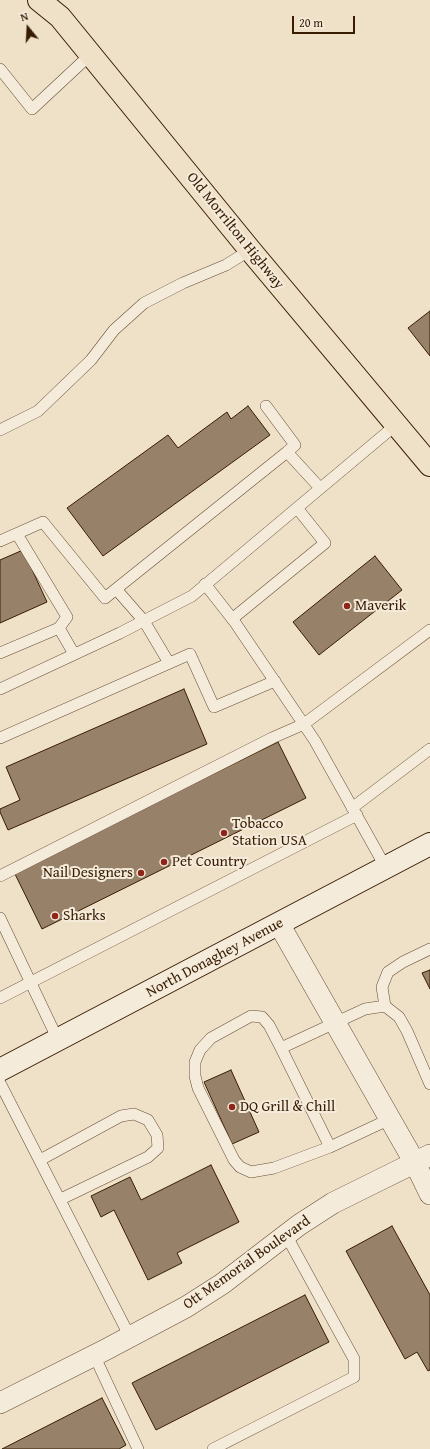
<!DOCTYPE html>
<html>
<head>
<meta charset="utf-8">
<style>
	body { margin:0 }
	#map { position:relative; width:430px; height:1449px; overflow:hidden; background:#efe0c8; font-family:"Gentium Book Plus",serif }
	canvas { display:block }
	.north { position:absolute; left:8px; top:8px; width:40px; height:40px; -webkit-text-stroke:3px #f5ebdb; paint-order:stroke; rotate:342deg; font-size:11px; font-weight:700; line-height:16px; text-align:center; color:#371c02 }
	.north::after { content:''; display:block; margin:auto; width:14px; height:18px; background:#371c02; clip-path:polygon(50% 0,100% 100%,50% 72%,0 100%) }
	.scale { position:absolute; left:292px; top:16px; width:63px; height:18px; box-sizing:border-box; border:2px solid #371c02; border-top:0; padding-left:5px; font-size:12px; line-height:14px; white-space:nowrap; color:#371c02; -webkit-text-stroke:3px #f5ebdb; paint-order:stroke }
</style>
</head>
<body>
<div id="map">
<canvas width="430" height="1449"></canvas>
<div class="north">N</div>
<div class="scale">20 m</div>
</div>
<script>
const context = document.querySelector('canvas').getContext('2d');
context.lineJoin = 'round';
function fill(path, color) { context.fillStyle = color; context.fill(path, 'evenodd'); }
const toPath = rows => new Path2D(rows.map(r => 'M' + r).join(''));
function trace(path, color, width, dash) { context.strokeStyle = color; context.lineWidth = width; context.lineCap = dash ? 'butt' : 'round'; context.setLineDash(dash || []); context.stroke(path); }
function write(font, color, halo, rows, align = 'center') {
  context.font = font + ' "Gentium Book Plus",serif'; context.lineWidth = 4; context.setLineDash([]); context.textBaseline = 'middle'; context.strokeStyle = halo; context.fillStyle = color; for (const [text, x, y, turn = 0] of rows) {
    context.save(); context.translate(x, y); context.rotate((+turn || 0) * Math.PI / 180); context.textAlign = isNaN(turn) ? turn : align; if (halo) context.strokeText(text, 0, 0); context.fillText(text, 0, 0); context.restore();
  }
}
const building = toPath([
	[430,311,430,356,408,328,430,311],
	[248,406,270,435,103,556,67,508,168,435,178,448,227,412,231,419,248,406],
	[23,550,47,602,0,623,0,560,23,550],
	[375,556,402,590,319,655,293,622,375,556],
	[184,689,207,744,8,830,0,812,0,809,20,800,6,767,184,689],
	[278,742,306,798,42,929,14,872,278,742],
	[430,970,430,989,422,973,430,970],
	[231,1070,259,1132,232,1144,204,1082,231,1070],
	[211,1165,239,1222,177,1253,182,1263,148,1280,114,1210,101,1217,91,1196,130,1177,141,1200,211,1165],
	[392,1226,430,1295,430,1370,428,1371,417,1352,405,1359,346,1251,392,1226],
	[305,1295,329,1342,156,1430,132,1383,305,1295],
	[102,1398,126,1445,119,1449,2,1449,102,1398]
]);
fill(building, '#978269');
trace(building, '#371c02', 1);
const lane = toPath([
	[0,69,32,109,91,54],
	[266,406,295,445,287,452,320,488],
	[0,430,38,411,91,360,114,330,144,303,183,283,226,265,250,250],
	[0,541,43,522,105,598,116,589],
	[205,584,234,621,315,741,386,868],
	[232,619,325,543,297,508],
	[59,628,74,654],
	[0,653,59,628,67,617,17,534],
	[169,663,144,621,116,589,287,452],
	[0,689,120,633,192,596,397,424],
	[0,738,190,654,214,707,275,681],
	[352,808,430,749],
	[0,876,272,738,304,724,430,630],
	[0,918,58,1040],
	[0,998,357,815],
	[385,1006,382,987,388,972,403,962,430,949],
	[281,1048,269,1025,262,1017,251,1016,211,1038,200,1050,195,1062,195,1076,198,1088,234,1160,240,1167,251,1172,274,1168,330,1147],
	[0,1083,130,1337],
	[390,1119,330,1147,281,1048,365,1009,385,1006,399,1017,407,1031,430,1084],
	[40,1160,121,1116,134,1114,148,1120,157,1135,158,1148,148,1157,61,1199],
	[94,1355,138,1449],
	[213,1449,354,1377,354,1359,286,1235]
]);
const street = toPath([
	[279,924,415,1163,430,1194],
	[0,1403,105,1350,186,1307,222,1284,299,1225,333,1203,430,1155]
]);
const secondary = toPath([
	[0,1070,430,844]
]);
const primary = toPath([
	[39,0,60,17,250,250,430,465]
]);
trace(lane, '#654d34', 12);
trace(street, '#654d34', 22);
trace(secondary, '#371c02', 24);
trace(primary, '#371c02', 24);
trace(lane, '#f5ebdb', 11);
trace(street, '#f5ebdb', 21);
trace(secondary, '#f5ebdb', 22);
trace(primary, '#efe0c8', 22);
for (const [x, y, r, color] of [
	[347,606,4,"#8f2418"],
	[224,833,4,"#8f2418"],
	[164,862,4,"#8f2418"],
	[141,873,4,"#8f2418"],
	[55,916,4,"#8f2418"],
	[232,1107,4,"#8f2418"]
]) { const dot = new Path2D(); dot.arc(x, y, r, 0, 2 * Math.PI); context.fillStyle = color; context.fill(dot); trace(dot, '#f5ebdb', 1.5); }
write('15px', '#371c02', '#f5ebdb', [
	["Old Morrilton Highway",235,231,51],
	["North Donaghey Avenue",215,958,-28],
	["Ott Memorial Boulevard",247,1263,-35]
]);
write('15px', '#371c02', '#f5ebdb', [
	["Maverik",355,606],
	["Tobacco",232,824],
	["Station USA",232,841],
	["Pet Country",172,862],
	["Nail Designers",133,873,"right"],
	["Sharks",63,916],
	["DQ Grill & Chill",240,1107]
], 'left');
</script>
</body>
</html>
